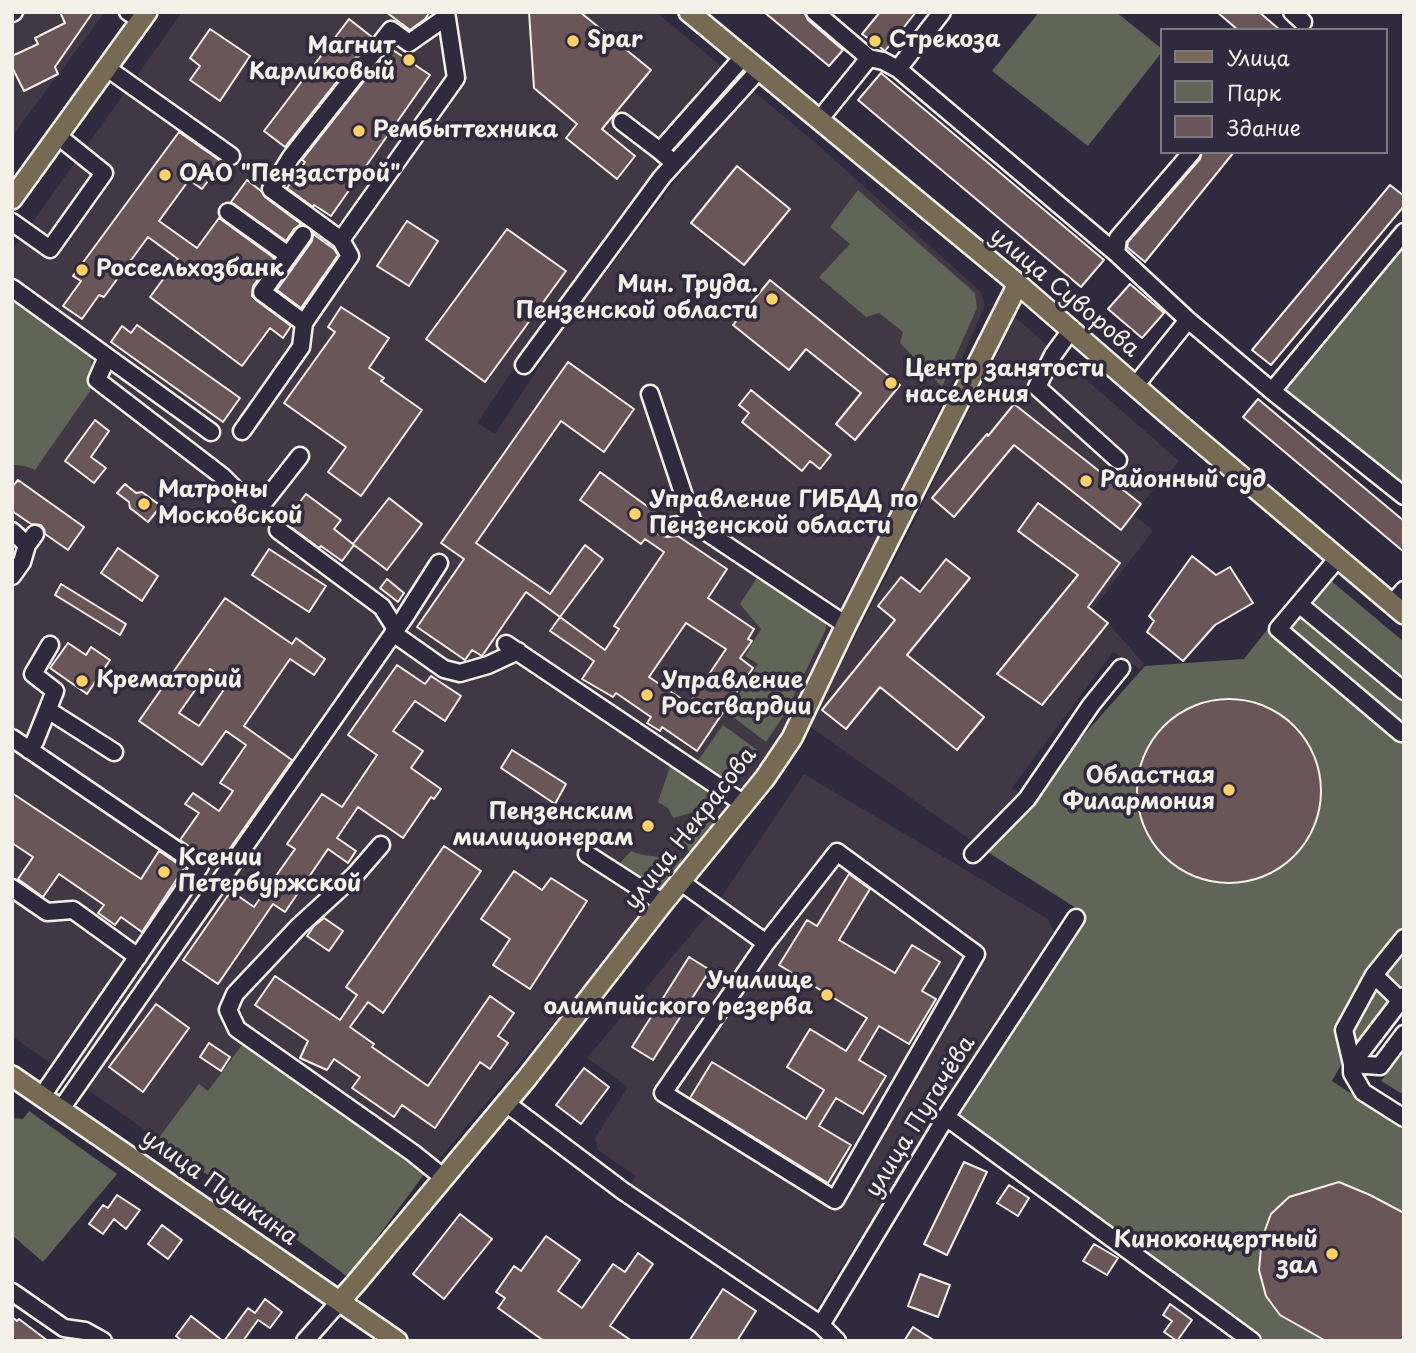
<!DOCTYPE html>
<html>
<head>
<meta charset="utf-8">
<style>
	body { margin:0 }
	#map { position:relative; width:1416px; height:1353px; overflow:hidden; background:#2f2a3d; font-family:"Playpen Sans",sans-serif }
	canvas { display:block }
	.frame { position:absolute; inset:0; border:14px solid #f4f1e8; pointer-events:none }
	.legend { position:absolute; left:1160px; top:28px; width:228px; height:126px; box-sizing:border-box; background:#2f2a3d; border:2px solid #7e7a81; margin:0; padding:9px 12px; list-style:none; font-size:21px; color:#f4f1e8 }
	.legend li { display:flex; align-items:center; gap:14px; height:35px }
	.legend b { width:35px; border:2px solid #7e7a81 }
</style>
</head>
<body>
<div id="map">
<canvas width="1416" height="1353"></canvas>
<div class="frame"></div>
<ul class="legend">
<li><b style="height:9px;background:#766a54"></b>Улица</li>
<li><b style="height:19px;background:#616557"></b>Парк</li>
<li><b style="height:19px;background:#6a5658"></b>Здание</li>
</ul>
</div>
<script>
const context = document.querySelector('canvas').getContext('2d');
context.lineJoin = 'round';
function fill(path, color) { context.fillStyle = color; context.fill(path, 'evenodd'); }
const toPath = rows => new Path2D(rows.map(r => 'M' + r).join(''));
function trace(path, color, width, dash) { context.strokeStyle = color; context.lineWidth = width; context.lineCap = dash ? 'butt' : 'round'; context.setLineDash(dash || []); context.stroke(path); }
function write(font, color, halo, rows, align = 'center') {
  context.font = font + ' "Playpen Sans",sans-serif'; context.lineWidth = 7; context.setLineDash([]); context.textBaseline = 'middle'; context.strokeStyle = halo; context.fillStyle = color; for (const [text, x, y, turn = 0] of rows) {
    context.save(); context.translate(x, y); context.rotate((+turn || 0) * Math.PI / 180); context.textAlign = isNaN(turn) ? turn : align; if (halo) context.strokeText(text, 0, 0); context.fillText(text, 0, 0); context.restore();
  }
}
fill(toPath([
	[12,12,105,12,12,136],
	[182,12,656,12,737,79,661,167,519,361,477,423,495,434,571,318,702,146,752,90,818,145,981,292,985,305,948,391,900,493,838,611,790,717,731,812,430,1170,422,1177,348,1277,269,1218,12,1036,12,465,25,466,34,470,12,294,12,251],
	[1015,317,1179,461,1133,514,1153,531,1092,610,1108,623,1144,664,1140,669,1113,652,1012,788,1027,799,989,853,809,726,907,536],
	[804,774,1048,919,1054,932,813,1312,628,1187,636,1176,598,1150,595,1138,628,1087,587,1058,715,906]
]), '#413745');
fill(toPath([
	[1039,12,1116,12,1162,49,1162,52,1088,146,992,71],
	[858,190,975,293,977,308,942,387,900,343,903,332,879,313,866,317,819,277,850,244,830,227],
	[1404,239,1404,491,1281,391],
	[12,294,92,351,90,391,35,470,25,466,12,465],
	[1316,568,1404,642,1404,982,1342,1063,1332,1081,1404,1128,1404,1341,1256,1341,956,1118,1084,913,989,853,1027,799,1145,666,1244,659],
	[758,576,826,621,826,629,786,712,766,742,728,713,758,664,745,656,761,629,740,604],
	[723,725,757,750,732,786,697,762],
	[671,764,733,801,673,818,668,808,658,802],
	[731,812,694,855,672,838,676,833,676,828],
	[631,851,638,854,657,857,666,856,672,852,687,864,663,892,620,863],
	[242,1045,430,1170,422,1177,348,1277,158,1139,199,1084,208,1091],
	[1404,1052,1404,1095,1381,1081],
	[29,1111,117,1174,43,1262,12,1235,12,1118,23,1119]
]), '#616557');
const building = toPath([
	[60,12,93,12,55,67,58,74,24,91,12,67,12,56,38,44,35,38,65,23,60,12],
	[386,12,430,12,425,19,410,30,386,12],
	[529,12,580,12,651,70,602,129,635,156,617,179,566,138,577,124,534,88,529,12],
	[764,12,804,12,808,20,843,50,829,66,764,12],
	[880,12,916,12,885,51,862,34,880,12],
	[1217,12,1259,12,1280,30,1238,30,1217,12],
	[349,19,372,37,285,147,264,131,349,19],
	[210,29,250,56,220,101,190,80,200,66,190,58,210,29],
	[390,48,430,75,331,216,314,205,313,207,287,188,305,162,302,160,390,48],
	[881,73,1104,260,1081,287,858,100,881,73],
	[179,132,222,162,202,189,189,180,159,221,197,248,219,218,274,258,253,286,252,296,256,300,291,326,283,338,270,328,242,366,150,297,178,259,148,237,104,297,99,295,82,319,63,306,81,281,73,276,179,132],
	[1202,152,1234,152,1145,262,1127,247,1128,242,1200,159,1202,152],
	[737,166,790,209,744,265,691,223,737,166],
	[247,180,261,191,265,197,301,224,294,229,286,241,231,202,247,180],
	[1390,185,1404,196,1404,206,1271,365,1252,350,1390,185],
	[407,221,438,241,409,286,377,266,407,221],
	[507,229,566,271,485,382,426,339,507,229],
	[313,234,334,249,338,255,301,308,277,290,312,241,313,234],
	[770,280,900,385,855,440,836,424,861,393,806,349,789,370,733,325,770,280],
	[1130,284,1164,313,1142,338,1108,309,1130,284],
	[341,307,389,338,369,368,384,378,381,381,422,410,361,496,328,472,346,447,284,403,335,332,328,327,341,307],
	[137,325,240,398,223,422,111,342,122,326,131,333,137,325],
	[568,362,634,409,604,452,561,421,476,543,550,594,585,545,603,559,560,617,526,592,482,656,472,650,465,660,417,627,464,559,441,543,568,362],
	[751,390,831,455,820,469,810,461,802,471,742,422,749,413,739,405,751,390],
	[1258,399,1404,521,1404,552,1243,417,1258,399],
	[1014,404,1141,504,1121,530,1014,445,954,517,932,498,987,434,988,436,1014,404],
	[95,420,109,431,91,457,106,468,94,483,65,461,95,420],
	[600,472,662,517,656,524,656,529,658,534,667,537,678,536,727,569,708,598,754,629,748,639,752,641,740,658,753,668,697,751,662,727,660,731,647,723,651,717,616,693,613,697,582,679,594,661,550,631,560,617,605,650,619,629,614,626,664,552,645,539,641,544,580,500,600,472],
	[686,623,726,649,689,704,649,677,686,623],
	[18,480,84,527,68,550,45,534,44,529,41,525,31,524,12,511,12,487,18,480],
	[125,484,136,493,142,492,161,506,148,522,130,508,129,502,117,493,125,484],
	[306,494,341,520,334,529,353,544,389,498,422,524,387,570,354,545,342,561,321,546,319,548,284,522,306,494],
	[1038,503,1120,563,1088,607,1108,623,1042,705,997,674,1078,575,1018,531,1038,503],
	[118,548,158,576,142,601,101,573,118,548],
	[269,549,326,586,309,612,252,575,269,549],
	[1192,556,1216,575,1230,567,1253,603,1215,625,1183,661,1147,632,1154,621,1149,616,1192,556],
	[946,559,970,578,907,655,984,717,957,750,880,687,846,729,822,710,895,620,878,606,901,577,920,592,946,559],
	[387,579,404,593,398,602,380,588,387,579],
	[61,584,126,624,120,635,55,595,61,584],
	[225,598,292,644,296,638,325,659,314,675,290,659,244,726,292,760,219,864,197,849,196,851,180,840,199,813,185,804,193,793,219,811,233,791,220,783,246,745,226,731,202,765,139,721,225,598],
	[210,669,229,682,199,726,179,713,210,669],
	[68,643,86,655,91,647,110,660,87,694,50,668,68,643],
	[397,665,425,684,431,676,461,696,445,721,415,701,393,731,423,751,411,768,441,789,434,799,431,797,403,838,358,807,337,838,356,851,348,863,328,849,285,912,273,904,218,984,183,960,231,891,254,907,295,849,287,844,322,794,342,807,377,755,348,735,397,665],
	'1137 791a92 92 0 1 1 184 0a92 92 0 1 1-184 0Z',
	[512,750,566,784,555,804,501,768,512,750],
	[12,793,141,879,159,851,184,868,142,932,121,917,115,925,98,913,104,905,59,874,43,897,18,879,33,857,12,843,12,793],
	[444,846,481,871,383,1013,368,1002,350,1027,374,1044,372,1047,428,1086,490,996,514,1013,498,1036,508,1043,490,1069,480,1062,435,1128,402,1105,394,1117,352,1088,360,1077,334,1059,327,1070,300,1058,308,1041,255,1005,275,976,340,1020,357,995,346,987,444,846],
	[514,871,542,890,551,878,587,901,530,989,493,965,510,939,481,919,514,871],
	[849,874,870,889,839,940,895,973,912,945,940,962,922,991,936,999,909,1044,879,1026,859,1060,886,1076,863,1114,836,1098,819,1126,851,1145,828,1183,690,1098,712,1062,806,1119,824,1090,787,1067,810,1029,846,1051,867,1018,779,965,807,920,817,926,849,874],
	[324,918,343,931,329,951,307,936,314,926,324,918],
	[689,957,710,970,653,1060,632,1047,689,957],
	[156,1004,189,1028,143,1092,109,1067,156,1004],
	[209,1043,230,1057,221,1071,200,1057,209,1043],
	[584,1068,609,1087,581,1124,556,1105,584,1068],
	[964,1162,987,1172,947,1255,924,1244,964,1162],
	[1339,1182,1370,1195,1404,1213,1404,1338,1399,1341,1326,1341,1280,1315,1266,1296,1259,1270,1262,1238,1271,1214,1289,1197,1339,1182],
	[1009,1185,1029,1198,1018,1216,997,1203,1009,1185],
	[117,1195,140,1210,126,1229,114,1219,103,1234,89,1224,103,1205,108,1208,117,1195],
	[460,1214,492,1239,444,1299,413,1274,460,1214],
	[162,1225,182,1240,168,1259,148,1244,162,1225],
	[546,1236,580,1260,558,1291,582,1308,613,1264,625,1272,638,1253,653,1264,610,1326,632,1341,544,1341,498,1308,505,1298,496,1292,514,1266,521,1271,546,1236],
	[1094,1244,1118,1258,1107,1275,1083,1261,1094,1244],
	[920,1274,950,1285,938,1317,908,1306,920,1274],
	[723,1289,756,1311,737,1341,689,1341,723,1289],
	[265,1299,282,1312,270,1328,258,1320,243,1341,224,1341,248,1308,255,1313,265,1299],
	[1170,1304,1192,1320,1177,1341,1164,1332,1172,1321,1163,1315,1170,1304],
	[191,1316,223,1341,182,1341,176,1336,191,1316],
	[12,1317,17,1321,19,1319,48,1341,12,1341,12,1317],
	[913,1327,935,1341,904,1341,913,1327]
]);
fill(building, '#6a5658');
trace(building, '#f4f1e8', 2);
const minor = toPath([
	[128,12,142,20],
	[446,12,456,78,341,240,271,189,291,157,391,30,409,43,446,17],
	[815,12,869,58],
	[1292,12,1303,22],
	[12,13,14,12],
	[107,68,231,156],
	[898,69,942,12],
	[819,120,869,58,883,61,898,69,1116,253,1118,238,1192,152],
	[622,122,660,151],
	[674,163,660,151,743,57],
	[228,212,288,255],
	[12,222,50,249,104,173,58,136],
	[303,235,262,292,304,323,350,256,341,240],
	[1116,253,1188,320,1272,391,1404,496],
	[12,288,211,432],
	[1071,330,1053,355,1037,387,1118,460],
	[107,357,97,380,222,476,257,511,300,456],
	[524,365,662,177,759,70],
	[1135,386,1188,320],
	[1272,391,1404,232],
	[650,394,693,523,846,625],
	[242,431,301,347,304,323],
	[666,527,693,523],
	[278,530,382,607,396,629],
	[12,531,27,545,35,534],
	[1338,558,1278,629,1401,733,1404,733],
	[12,576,22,562,27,545],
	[1299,604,1404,691],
	[1392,604,1404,590],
	[393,633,444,669,460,673,488,665,518,651],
	[506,644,744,804],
	[48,710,114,752],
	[12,738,200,866,42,1096],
	[29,750,35,741,55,691,33,674,50,645],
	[381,845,355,875,299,926,235,994,228,1010,237,1029,413,1153,444,1178],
	[837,852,976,954,835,1200,663,1093,766,943,837,852],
	[587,854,663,903],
	[973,854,1027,799,1091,705,1121,668],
	[681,882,766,943],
	[12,888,47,912,73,910,138,957],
	[1404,938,1374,975,1344,1030,1352,1064,1380,1066,1404,1034],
	[1374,975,1404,1004],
	[1404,996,1352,1064,1352,1073,1363,1092,1404,1118],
	[506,1103,623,1191,821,1325],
	[61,1109,404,618,439,563],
	[946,1117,1252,1341],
	[12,1292,64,1328,85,1331,103,1341],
	[305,1341,340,1301],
	[837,1341,821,1325,946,1117,1076,918]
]);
const major = toPath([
	[689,12,1018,284,1171,417,1404,614],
	[12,199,147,12],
	[12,1076,397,1341],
	[340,1301,356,1283,527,1078,663,903,765,778,792,738,846,625,1018,284]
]);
trace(minor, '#f4f1e8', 21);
trace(major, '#f4f1e8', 24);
trace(minor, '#2f2a3d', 16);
trace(major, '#766a54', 19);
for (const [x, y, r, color] of [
	[573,41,7,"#ffd166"],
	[875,41,7,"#ffd166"],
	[409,60,7,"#ffd166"],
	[359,131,7,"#ffd166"],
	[165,175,7,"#ffd166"],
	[82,270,7,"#ffd166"],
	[772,299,7,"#ffd166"],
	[891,383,7,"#ffd166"],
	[1086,481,7,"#ffd166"],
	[144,504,7,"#ffd166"],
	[635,514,7,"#ffd166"],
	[82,681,7,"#ffd166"],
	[647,695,7,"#ffd166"],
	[1229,790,7,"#ffd166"],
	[648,826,7,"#ffd166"],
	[164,872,7,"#ffd166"],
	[827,995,7,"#ffd166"],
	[1332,1254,7,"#ffd166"]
]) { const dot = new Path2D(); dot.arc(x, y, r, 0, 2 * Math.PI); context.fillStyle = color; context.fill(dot); trace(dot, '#2f2a3d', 2.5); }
write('bold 23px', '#f4f1e8', '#2f2a3d', [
	["Spar",587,41],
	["Стрекоза",889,41],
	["Магнит",395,47,"right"],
	["Карликовый",395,73,"right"],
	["Рембыттехника",373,131],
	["ОАО \"Пензастрой\"",179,175],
	["Россельхозбанк",96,270],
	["Мин. Труда.",758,286,"right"],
	["Пензенской области",758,312,"right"],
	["Центр занятости",905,370],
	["населения",905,396],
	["Районный суд",1100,481],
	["Матроны",158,491],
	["Московской",158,517],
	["Управление ГИБДД по",649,501],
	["Пензенской области",649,527],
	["Крематорий",96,681],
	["Управление",661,682],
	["Россгвардии",661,708],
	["Областная",1215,777,"right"],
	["Филармония",1215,803,"right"],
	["Пензенским",634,813,"right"],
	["милиционерам",634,839,"right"],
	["Ксении",178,859],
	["Петербуржской",178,885],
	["Училище",813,982,"right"],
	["олимпийского резерва",813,1008,"right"],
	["Киноконцертный",1318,1241,"right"],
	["зал",1318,1267,"right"]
], 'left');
write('23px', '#f4f1e8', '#2f2a3d', [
	["улица Суворова",1064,293,40],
	["улица Некрасова",691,829,-52],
	["улица Пугачёва",921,1117,-58],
	["улица Пушкина",219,1188,35]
]);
</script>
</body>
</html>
